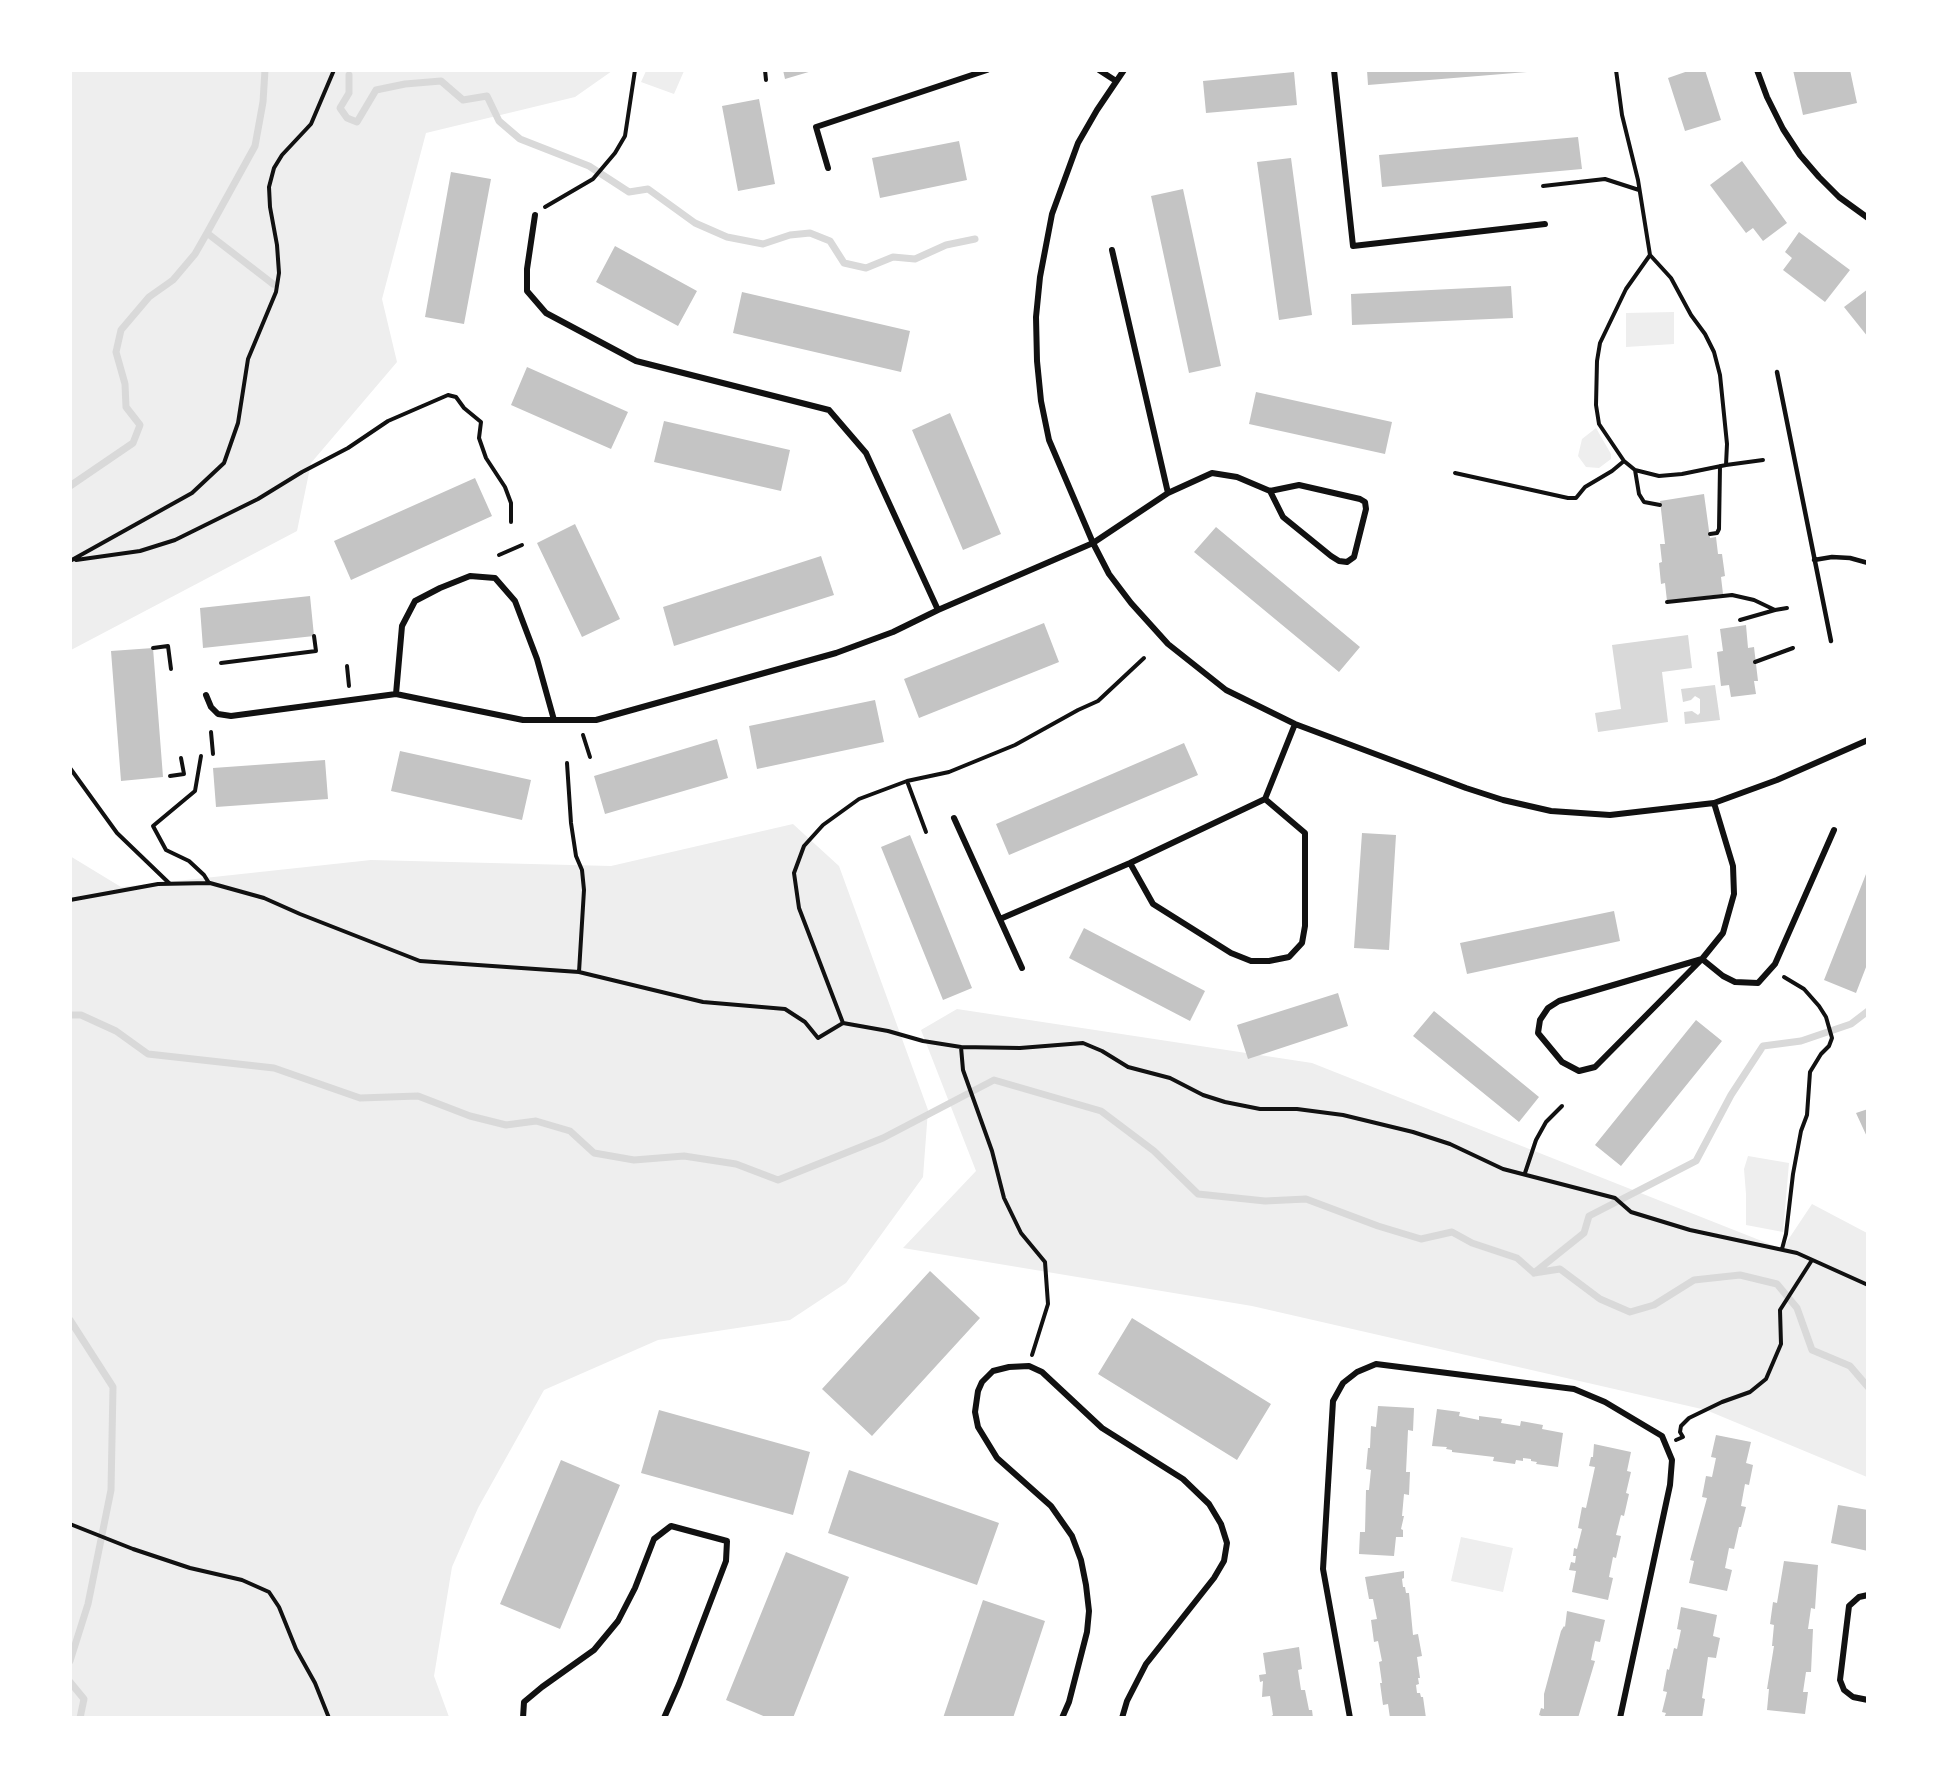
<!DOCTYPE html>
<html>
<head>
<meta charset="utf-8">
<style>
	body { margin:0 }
	#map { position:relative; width:1938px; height:1788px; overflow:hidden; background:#fff; font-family:Quicksand,sans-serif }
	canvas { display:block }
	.frame { position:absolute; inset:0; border:72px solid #fff; pointer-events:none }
</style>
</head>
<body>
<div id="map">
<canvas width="1938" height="1788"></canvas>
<div class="frame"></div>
</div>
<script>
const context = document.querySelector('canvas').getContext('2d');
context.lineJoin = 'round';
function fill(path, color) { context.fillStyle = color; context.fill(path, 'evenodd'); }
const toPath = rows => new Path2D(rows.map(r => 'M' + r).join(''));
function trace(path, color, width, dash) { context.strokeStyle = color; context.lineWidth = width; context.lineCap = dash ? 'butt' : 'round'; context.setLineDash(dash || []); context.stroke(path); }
fill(toPath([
	[71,71,612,71,575,97,426,133,382,299,397,362,311,463,297,531,71,650],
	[646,71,683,70,684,71,674,94,641,82],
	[1674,312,1674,344,1626,347,1626,313],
	[1596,428,1611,454,1611,459,1599,468,1586,467,1578,456,1582,439],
	[793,824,839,866,928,1110,923,1177,846,1283,790,1320,658,1340,544,1390,478,1508,452,1567,434,1676,449,1717,71,1717,70,856,121,887,371,860,611,866],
	[957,1009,1312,1063,1782,1249,1812,1204,1867,1233,1867,1477,1706,1410,1252,1306,903,1248,976,1171,921,1030],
	[1748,1156,1789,1163,1783,1232,1746,1225,1746,1194,1744,1169],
	[1461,1537,1513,1548,1503,1592,1451,1581]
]), '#eee');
fill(toPath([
	[1688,635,1692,668,1662,672,1668,722,1598,732,1595,713,1621,709,1612,645],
	[1715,685,1720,720,1685,724,1684,712,1692,711,1698,715,1700,713,1700,699,1695,696,1691,700,1683,702,1681,689]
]), '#d9d9d9');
trace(toPath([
	[349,75,349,93,340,108,347,118,357,122,376,90,405,84,441,81,463,100,487,96,499,121,520,139,589,166,629,192,648,189,695,223,727,237,763,244,790,235,810,233,830,241,844,263,866,268,893,257,915,259,946,245,975,239],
	[207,233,273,284],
	[70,486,133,443,140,425,126,407,125,384,116,352,121,330,149,297,173,280,195,254,207,233,255,146,263,102,265,70],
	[70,1015,81,1015,116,1031,148,1054,274,1068,360,1098,418,1096,470,1116,506,1125,536,1121,570,1131,594,1153,634,1160,684,1156,736,1164,778,1180,883,1138,994,1080,1101,1111,1154,1151,1198,1194,1265,1201,1306,1199,1378,1226,1421,1239,1452,1232,1472,1243,1517,1258,1534,1273,1560,1269,1600,1299,1630,1312,1654,1305,1694,1280,1740,1275,1777,1284,1797,1308,1812,1350,1850,1366,1868,1387],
	[1534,1273,1584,1233,1589,1216,1696,1161,1731,1095,1763,1046,1801,1041,1851,1024,1868,1011],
	[70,1320,113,1387,111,1490,88,1604,70,1661],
	[70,1682,84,1699,80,1718]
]), '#d9d9d9', 7);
fill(toPath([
	[783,70,812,70,812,71,785,79],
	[1367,70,1527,70,1527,72,1368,85],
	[1691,70,1705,70,1721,120,1685,131,1668,78],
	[1793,70,1850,70,1857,103,1803,115],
	[1294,72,1297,105,1206,113,1203,81],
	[759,99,775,184,738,191,722,106],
	[1578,137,1582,169,1382,187,1379,155],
	[959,141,967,180,880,198,872,158],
	[1291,158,1312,315,1279,320,1257,162],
	[1742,161,1787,223,1763,241,1753,228,1746,233,1710,185],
	[451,172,491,179,464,324,425,317],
	[1183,189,1221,366,1189,373,1151,196],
	[1799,232,1850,270,1825,302,1783,270,1792,258,1785,252],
	[615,246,697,291,678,326,596,282],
	[1511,286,1513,318,1352,325,1351,294],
	[1868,289,1868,337,1844,307],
	[742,292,910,331,901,372,733,333],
	[527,367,628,412,611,449,511,405],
	[1256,392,1392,422,1385,454,1249,424],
	[950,413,1001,534,963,550,912,430],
	[664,421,790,450,781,491,654,462],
	[475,478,492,516,351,580,334,541],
	[1704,494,1710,538,1716,537,1718,554,1722,554,1725,576,1721,577,1723,594,1667,601,1665,583,1661,584,1659,563,1662,562,1660,544,1665,544,1660,501],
	[575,524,620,619,582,637,537,543],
	[1216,527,1360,647,1339,672,1194,552],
	[821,556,834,595,674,646,663,607],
	[310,596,314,636,203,648,200,608],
	[1044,623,1059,662,919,718,904,679],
	[1746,625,1748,648,1754,647,1758,681,1754,681,1756,694,1731,697,1729,685,1721,686,1717,652,1723,651,1720,629],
	[153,648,163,777,121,781,111,651],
	[875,700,884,742,757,769,749,726],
	[717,739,728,778,605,814,594,776],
	[1184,743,1198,775,1009,855,996,824],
	[400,751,531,780,522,820,391,791],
	[325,760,328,799,216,807,213,768],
	[1362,833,1396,835,1389,950,1354,948],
	[910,835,972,988,943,1000,881,847],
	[1868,869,1868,962,1856,993,1824,980],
	[1614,911,1620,941,1467,974,1460,943],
	[1084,928,1205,991,1190,1021,1069,958],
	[1338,993,1348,1026,1248,1059,1237,1025],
	[1434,1011,1539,1097,1519,1122,1413,1036],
	[1696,1020,1722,1041,1621,1166,1595,1145],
	[1868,1109,1868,1139,1856,1113],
	[930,1271,980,1318,872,1436,822,1389],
	[1132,1318,1271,1404,1237,1460,1098,1374],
	[1378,1406,1414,1408,1413,1431,1408,1430,1406,1472,1410,1472,1409,1495,1404,1494,1402,1516,1404,1516,1401,1529,1403,1530,1403,1537,1396,1537,1394,1556,1359,1554,1360,1532,1365,1532,1366,1490,1369,1490,1371,1470,1366,1469,1368,1448,1370,1448,1371,1426,1376,1427],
	[1437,1409,1460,1412,1459,1416,1479,1420,1479,1416,1502,1419,1501,1423,1520,1426,1521,1421,1543,1425,1542,1429,1563,1433,1558,1467,1536,1464,1537,1462,1531,1461,1531,1459,1523,1458,1523,1461,1516,1460,1515,1464,1493,1461,1494,1457,1452,1452,1452,1450,1446,1449,1447,1447,1432,1446],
	[659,1410,810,1452,793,1515,641,1473],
	[1716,1435,1751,1442,1746,1463,1753,1465,1749,1485,1745,1484,1741,1506,1746,1507,1741,1527,1739,1527,1734,1549,1729,1548,1725,1568,1732,1570,1727,1591,1689,1583,1694,1561,1690,1560,1707,1498,1702,1497,1706,1476,1712,1477,1716,1458,1711,1457],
	[1594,1444,1631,1452,1627,1471,1631,1472,1626,1493,1629,1494,1624,1516,1621,1515,1616,1535,1621,1536,1616,1558,1613,1557,1609,1577,1613,1578,1608,1600,1572,1592,1576,1571,1569,1570,1571,1562,1575,1563,1576,1556,1573,1556,1574,1548,1577,1549,1582,1529,1578,1528,1582,1507,1586,1508,1595,1467,1589,1466,1591,1457,1593,1457],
	[561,1460,620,1485,560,1629,500,1604],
	[849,1470,999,1523,977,1585,828,1533],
	[1838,1505,1868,1510,1868,1551,1831,1543],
	[786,1552,849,1577,793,1718,768,1718,726,1700],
	[1784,1561,1818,1565,1815,1609,1811,1608,1808,1629,1813,1629,1811,1672,1806,1672,1803,1692,1808,1692,1805,1714,1767,1710,1769,1689,1767,1689,1774,1646,1772,1646,1774,1625,1770,1624,1773,1602,1777,1603],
	[1404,1571,1404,1578,1402,1579,1403,1587,1405,1587,1406,1593,1409,1593,1413,1635,1418,1634,1422,1656,1417,1657,1420,1678,1418,1678,1419,1684,1416,1685,1417,1693,1420,1693,1421,1697,1423,1697,1426,1718,1390,1718,1388,1704,1383,1705,1380,1683,1382,1683,1379,1662,1382,1661,1378,1641,1374,1642,1371,1620,1377,1619,1373,1599,1369,1599,1365,1577],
	[983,1600,1045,1621,1013,1718,943,1718],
	[1681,1607,1717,1615,1713,1636,1720,1638,1716,1658,1708,1657,1702,1698,1705,1699,1702,1718,1664,1718,1666,1713,1662,1712,1667,1692,1663,1691,1667,1669,1669,1670,1674,1648,1677,1649,1681,1630,1677,1629],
	[1567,1611,1605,1620,1600,1642,1595,1641,1591,1660,1595,1661,1578,1718,1546,1718,1539,1715,1541,1708,1544,1709,1544,1694,1561,1631,1564,1626,1565,1627],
	[1299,1647,1302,1669,1298,1670,1301,1690,1305,1690,1309,1710,1312,1710,1313,1718,1268,1718,1273,1715,1270,1696,1262,1697,1263,1681,1260,1682,1259,1675,1266,1674,1263,1653]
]), '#c4c4c4');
trace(toPath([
	[765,70,766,80],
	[1616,70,1622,115,1638,180,1650,255,1671,278,1691,315,1705,334,1714,352,1720,375,1727,444,1726,465],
	[1543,186,1605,179,1639,190],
	[545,207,593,179,615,153,625,136,635,70],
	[1650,255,1626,289,1600,343,1597,361,1596,405,1599,424,1624,461,1635,470,1659,476,1682,474,1726,465,1763,460],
	[1635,470,1639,494,1644,502,1660,505],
	[1455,473,1568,498,1576,498,1585,487,1612,471,1624,461],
	[1710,534,1717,533,1719,529,1720,466],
	[499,555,522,545],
	[76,560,140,551,175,540,258,499,302,472,348,448,388,421,448,395,456,397,464,408,481,422,479,438,486,458,505,487,511,503,511,522],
	[70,561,192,493,224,463,238,423,248,359,276,292,279,273,277,245,270,207,269,187,274,168,282,155,311,124,334,70],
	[1667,602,1732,595,1754,600,1775,610],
	[1740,620,1775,610,1787,608],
	[153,648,168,646,171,669],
	[1755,662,1793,648],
	[221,663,316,651,314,636],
	[347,666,349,686],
	[211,732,213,754],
	[583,735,590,757],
	[201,756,195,791,153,826,166,850,189,861,204,875,209,883],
	[567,763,571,823,576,856,582,870,584,890,579,972,703,1002,785,1009,805,1022,818,1038,843,1023],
	[70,768,117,833,169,883],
	[170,776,184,774,181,758],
	[907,781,926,832],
	[70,900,158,884,210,883,264,898,300,914,420,961,579,972],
	[961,1047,923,1041,888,1031,843,1023,799,908,794,873,804,846,823,825,859,799,907,781,949,772,1015,745,1078,710,1098,701,1144,658],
	[1525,1173,1536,1140,1546,1122,1562,1106],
	[1782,1249,1786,1234,1793,1174,1801,1131,1807,1115,1810,1072,1821,1054,1829,1046,1832,1038,1826,1017,1819,1006,1804,989,1784,977],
	[1032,1355,1048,1304,1045,1262,1021,1233,1004,1198,992,1151,963,1070,961,1047,1020,1048,1083,1043,1102,1051,1128,1067,1170,1078,1203,1095,1225,1102,1260,1109,1297,1109,1343,1115,1413,1132,1450,1144,1503,1169,1615,1198,1631,1212,1690,1230,1797,1253,1868,1285],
	[1676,1440,1683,1437,1680,1432,1681,1426,1689,1418,1722,1402,1750,1392,1766,1379,1781,1344,1780,1310,1812,1260],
	[70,1524,133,1549,190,1568,242,1580,269,1592,279,1607,296,1649,315,1683,329,1718]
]), '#111', 4);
trace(toPath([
	[1777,372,1831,641],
	[1814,560,1832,557,1850,558,1868,563]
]), '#111', 4.5);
trace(toPath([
	[1099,70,1116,81],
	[1124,70,1097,110,1078,143,1052,214,1040,277,1036,317,1037,361,1041,401,1049,440,1093,543,1109,574,1131,603,1168,644,1226,690,1295,724,1466,788,1503,800,1551,811,1610,815,1714,803,1777,780,1868,740],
	[1334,70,1353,246,1545,224],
	[1757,70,1767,97,1783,129,1800,155,1819,177,1839,197,1868,218],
	[828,168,816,127,987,70],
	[535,215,527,269,527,291,546,313,636,361,829,410,866,453,938,610],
	[1112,250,1168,493],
	[396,694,402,626,415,601,440,588,470,576,495,578,515,601,537,659,554,720],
	[206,695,211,707,218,714,231,716,396,694,523,720,596,720,836,653,893,632,938,610,1093,543,1168,493,1212,473,1237,477,1270,491,1299,485,1360,499,1365,502,1366,509,1354,557,1347,562,1339,561,1331,556,1283,517,1270,491],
	[1714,803,1733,866,1734,894,1723,933,1702,959,1723,976,1735,982,1758,983,1775,964,1834,830],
	[954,818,1022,968],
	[1130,863,1153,904,1231,953,1251,961,1269,961,1289,957,1302,943,1305,926,1305,833,1265,799],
	[1000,919,1130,863,1265,799,1295,724],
	[1702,959,1595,1067,1579,1071,1562,1062,1538,1033,1540,1020,1548,1008,1559,1001,1702,959],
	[1868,1595,1859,1597,1849,1606,1840,1680,1844,1690,1853,1697,1868,1700],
	[523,1718,524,1702,542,1687,594,1650,618,1621,635,1588,654,1539,671,1526,727,1541,726,1561,679,1684,664,1718],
	[1062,1718,1069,1702,1087,1632,1089,1611,1086,1585,1081,1560,1072,1536,1051,1506,997,1458,978,1427,975,1412,978,1391,982,1382,993,1371,1009,1367,1029,1366,1042,1372,1102,1428,1183,1479,1209,1504,1221,1524,1227,1543,1224,1561,1214,1578,1146,1664,1127,1701,1122,1718],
	[1350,1718,1323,1569,1333,1401,1343,1383,1357,1372,1376,1364,1574,1389,1605,1402,1662,1436,1672,1460,1670,1485,1620,1718]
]), '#111', 6);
</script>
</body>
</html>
